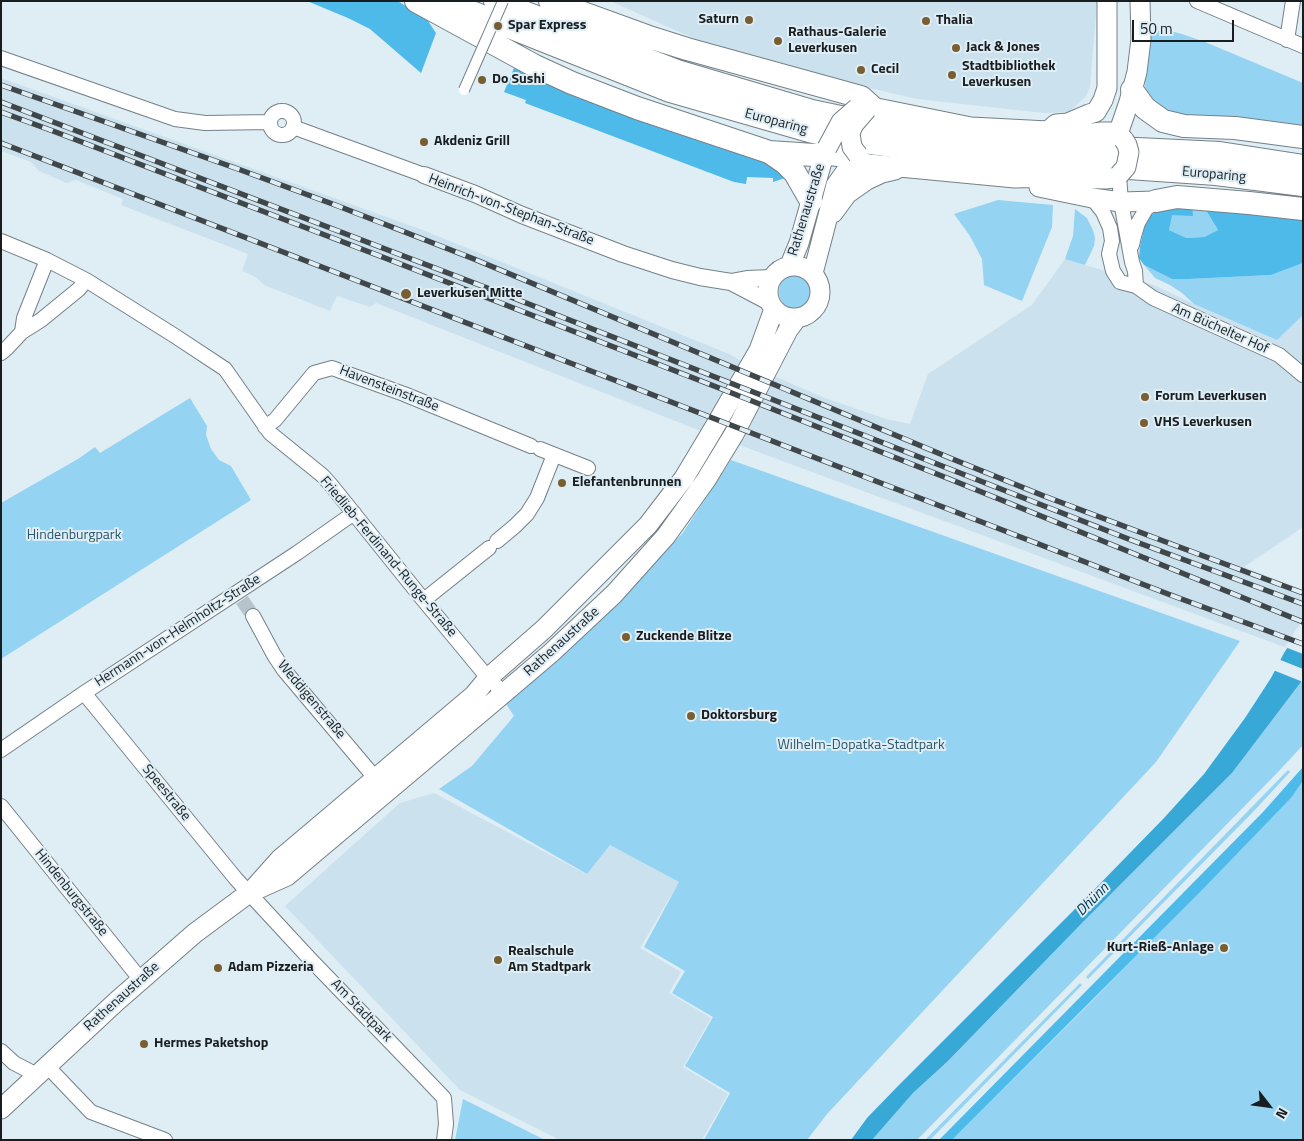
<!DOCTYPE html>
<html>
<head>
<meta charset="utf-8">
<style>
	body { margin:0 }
	#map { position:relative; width:1304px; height:1141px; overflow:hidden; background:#dfedf5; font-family:"Titillium Web",sans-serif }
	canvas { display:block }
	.frame { position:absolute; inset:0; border:2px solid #181d20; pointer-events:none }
	.north { position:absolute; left:1244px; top:1081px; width:50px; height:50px; -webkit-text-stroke:4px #dfedf5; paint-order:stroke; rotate:120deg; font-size:14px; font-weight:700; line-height:20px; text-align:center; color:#181d20 }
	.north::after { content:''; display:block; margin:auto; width:18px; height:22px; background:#181d20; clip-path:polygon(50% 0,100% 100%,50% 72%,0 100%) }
	.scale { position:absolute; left:1132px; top:20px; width:102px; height:22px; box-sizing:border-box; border:2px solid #181d20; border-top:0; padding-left:6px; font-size:15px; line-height:18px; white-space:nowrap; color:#181d20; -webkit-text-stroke:4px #dfedf5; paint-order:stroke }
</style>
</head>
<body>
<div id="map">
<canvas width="1304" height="1141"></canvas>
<div class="frame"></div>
<div class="north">N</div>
<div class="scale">50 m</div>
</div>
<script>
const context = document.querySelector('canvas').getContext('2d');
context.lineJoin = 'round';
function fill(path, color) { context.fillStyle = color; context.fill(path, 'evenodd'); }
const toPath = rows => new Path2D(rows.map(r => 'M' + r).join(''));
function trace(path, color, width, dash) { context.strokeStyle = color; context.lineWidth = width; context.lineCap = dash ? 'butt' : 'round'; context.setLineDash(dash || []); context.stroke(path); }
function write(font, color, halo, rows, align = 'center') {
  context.font = font + ' "Titillium Web",sans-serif'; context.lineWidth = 4; context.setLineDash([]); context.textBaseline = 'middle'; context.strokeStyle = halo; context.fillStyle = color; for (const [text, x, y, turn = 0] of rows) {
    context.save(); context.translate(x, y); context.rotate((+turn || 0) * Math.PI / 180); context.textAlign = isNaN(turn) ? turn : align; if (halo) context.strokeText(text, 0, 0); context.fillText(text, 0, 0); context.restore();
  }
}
fill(toPath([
	[610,1,1097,1,1090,87,1086,96,1069,112,1044,113,917,99,784,68,718,49],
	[1,78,420,229,729,354,745,363,822,397,886,419,910,424,928,374,1032,305,1065,259,1156,286,1194,304,1277,340,1303,315,1303,527,1244,567,1303,590,1303,654,688,426,376,303,370,307,337,296,330,311,264,285,256,277,242,271,248,254,121,205,123,199,76,180,67,183,39,171,31,162,1,151],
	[434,793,586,874,610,845,679,882,640,948,681,972,669,993,711,1018,683,1067,728,1094,702,1140,560,1140,460,1090,285,906,400,803]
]), '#cbe1ed');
fill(toPath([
	[1155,31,1170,31,1182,34,1205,42,1303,83,1303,131,1165,113,1152,102,1145,87,1146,35],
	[998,200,1053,205,1052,227,1022,301,984,285,982,259,970,236,954,214],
	[1192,206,1204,207,1218,230,1204,237,1185,238,1169,230,1171,215],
	[1075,209,1087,218,1093,230,1095,238,1094,246,1085,265,1065,259,1073,236],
	[1303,263,1303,315,1277,340,1194,304,1182,293,1170,285,1155,278,1144,265,1172,279,1189,279,1271,275],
	'779 292a17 17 0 1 1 34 0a17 17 0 1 1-34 0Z',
	[190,398,207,426,206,435,211,449,219,460,231,466,251,500,1,659,1,503,78,459,95,447,100,453],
	[731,460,1240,641,1156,762,827,1114,807,1140,704,1140,730,1093,685,1066,713,1017,672,993,685,971,644,947,679,882,610,845,587,874,439,789,472,766,514,716,506,704,682,534],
	[1301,682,1303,682,1303,745,1277,773,917,1140,872,1140,913,1093,947,1062,1082,923,1232,773],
	[1288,770,1290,772,1252,813,1088,979,1086,977],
	[1303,781,1303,1140,952,1140,1090,1003,1291,798],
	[1080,983,1082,985,930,1140,925,1140],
	[463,1099,545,1140,455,1140]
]), '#94d3f2');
fill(toPath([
	[307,1,397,1,401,3,428,21,436,33,421,73,370,29,348,18],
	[514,68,595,104,640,121,717,147,762,160,788,177,773,182,773,178,747,177,746,184,734,182,525,103,526,100,504,92],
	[1192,206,1193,216,1172,215,1169,230,1186,238,1204,237,1218,230,1204,207,1303,219,1303,263,1271,275,1189,279,1172,279,1144,265,1139,258,1140,247,1145,224,1150,216,1160,208],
	[1303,767,1303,781,1291,798,1199,893,952,1140,939,1140,1263,812]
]), '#4dbae9');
fill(toPath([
	[1303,624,1303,676,1301,682,1232,773,1082,923,947,1062,913,1093,872,1140,851,1140,867,1118,897,1087,1089,895,1164,818,1204,774,1245,718,1271,678,1284,653]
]), '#38a8d6');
fill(toPath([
	[1303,621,1303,654,1285,647,1301,622],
	[1278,659,1303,669,1303,682,1273,670]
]), '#dfedf5');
trace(toPath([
	[242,600,253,616]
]), '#b7c3ca', 14, [14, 7]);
const minor = toPath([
	[1197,1,1303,46],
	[1287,40,1293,1],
	[1,58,175,119,205,123,269,122],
	'270 123a12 12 0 1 1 24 0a12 12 0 1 1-24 0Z',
	[293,127,424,175],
	[1119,175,1121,202,1132,262,1135,271,1136,286],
	[1092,198,1103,212,1110,228,1112,241,1109,254,1113,271,1120,282,1136,286,1153,298,1279,355,1303,375],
	[1,241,47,260,86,280,175,336,225,369,270,433,323,476,331,485,421,597,488,678,504,693],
	[1132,245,1134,236,1138,223,1146,209,1156,201],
	[22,332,24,318,47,260],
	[1,353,7,348,22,332,41,320,79,289,86,280],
	[265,427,275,420,314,373,332,368,404,394,531,446],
	[540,449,588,468],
	[497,541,515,526,527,514,537,498,554,455],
	[424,600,489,548],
	[253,616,274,655,284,670,376,779],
	[84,693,236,879,310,959,424,1077,444,1098,446,1124,444,1140],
	[1,750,84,693,297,553,354,513],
	[1,806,141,980],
	[1,1051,14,1063,37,1075],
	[47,1066,91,1112,165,1140]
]);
const tertiary = toPath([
	[424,175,475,194,522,215,623,254,672,270,700,277,731,282,769,302],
	[731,282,747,279,771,278]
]);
const secondary = toPath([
	[859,107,872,107,971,127,1048,131,1055,136,1067,136,1102,132,1111,132,1118,134,1124,140],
	[1048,131,1056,124,1068,123,1089,114,1096,112,1103,100,1107,88,1107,1],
	[1118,134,1129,102,1137,72,1141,39,1140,1],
	[824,155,843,157,868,164,1015,178,1046,177,1105,179,1114,178,1119,175],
	[1039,187,1092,198,1121,202,1156,201],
	[833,213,847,194,867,180,882,173,895,170],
	[790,265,799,243,824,155,827,148],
	'768 292a26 26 0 1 1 52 0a26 26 0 1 1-52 0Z',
	[813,273,836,185,846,171,868,164],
	[255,887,280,859,474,695,488,678,544,629,648,525,684,478,714,428,759,350,774,309],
	[1,1109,117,1001,195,933,249,893,287,876,504,693,551,653,614,594,666,536,706,480,734,434,788,330,797,318]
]);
const trunk = toPath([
	[416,1,535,66,572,83,637,108,769,152,814,155,824,155],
	[444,1,670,91,809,131,849,140,930,151,1056,163,1216,174,1303,185],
	[495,1,677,71,812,111,855,120,931,134,1055,145,1220,153,1303,166],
	[550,1,652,38,687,49,861,97,872,107],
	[1132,90,1145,108,1163,121,1184,126,1235,128,1303,137],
	[769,152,785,163,795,173,811,201],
	[1156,201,1177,197,1249,203,1303,209]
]);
trace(minor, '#748188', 16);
trace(tertiary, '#748188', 18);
trace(secondary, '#748188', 21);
trace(trunk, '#748188', 24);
trace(minor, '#fff', 14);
trace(tertiary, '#fff', 16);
trace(secondary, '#fff', 19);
trace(trunk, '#fff', 22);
const rail = toPath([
	[1,85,238,169,338,206,474,259,950,458,1044,496,1174,545,1303,593],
	[1,102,516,299,1131,540,1303,604],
	[1,112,53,131,385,258,714,386,947,478,1303,622],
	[1,143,1168,594,1303,644]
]);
trace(rail, '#40474b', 5.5);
trace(rail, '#dfedf5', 4, [11]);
const pedestrianBridge = toPath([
	[464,90,503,1]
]);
const secondaryBridge = toPath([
	[827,148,841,122,857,108],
	[858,155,852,147,850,133,854,124,867,109],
	[1119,175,1126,167,1129,152,1127,145,1124,140]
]);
trace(pedestrianBridge, '#748188', 12, []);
trace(secondaryBridge, '#748188', 21, []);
trace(pedestrianBridge, '#fff', 10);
trace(secondaryBridge, '#fff', 19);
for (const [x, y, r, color] of [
	[749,20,5,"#785e30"],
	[926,21,5,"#785e30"],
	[498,26,5,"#785e30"],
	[778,41,5,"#785e30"],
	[956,48,5,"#785e30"],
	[861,70,5,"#785e30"],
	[952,75,5,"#785e30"],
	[482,80,5,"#785e30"],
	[424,142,5,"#785e30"],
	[406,294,6,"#785e30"],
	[1145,397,5,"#785e30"],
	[1144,423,5,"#785e30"],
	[562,483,5,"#785e30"],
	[626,637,5,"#785e30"],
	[691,716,5,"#785e30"],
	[1224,948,5,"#785e30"],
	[498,960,5,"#785e30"],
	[218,968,5,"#785e30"],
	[144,1044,5,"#785e30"]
]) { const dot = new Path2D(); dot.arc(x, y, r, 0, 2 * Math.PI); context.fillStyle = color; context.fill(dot); trace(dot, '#dfedf5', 2); }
write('bold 14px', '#181d20', '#dfedf5', [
	["Saturn",739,20,"right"],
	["Thalia",936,21],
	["Spar Express",508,26],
	["Rathaus-Galerie",788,33],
	["Leverkusen",788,49],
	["Jack & Jones",966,48],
	["Stadtbibliothek",962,67],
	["Leverkusen",962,83],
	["Cecil",871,70],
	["Do Sushi",492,80],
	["Akdeniz Grill",434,142],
	["Leverkusen Mitte",417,294],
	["Forum Leverkusen",1155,397],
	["VHS Leverkusen",1154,423],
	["Elefantenbrunnen",572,483],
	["Zuckende Blitze",636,637],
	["Doktorsburg",701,716],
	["Kurt-Rieß-Anlage",1214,948,"right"],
	["Realschule",508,952],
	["Am Stadtpark",508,968],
	["Adam Pizzeria",228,968],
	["Hermes Paketshop",154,1044]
], 'left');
write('14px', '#181d20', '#dfedf5', [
	["Europaring",776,122,15],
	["Europaring",1214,175,5],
	["Heinrich-von-Stephan-Straße",511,210,21],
	["Rathenaustraße",807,210,-73],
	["Am Büchelter Hof",1220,329,24],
	["Havensteinstraße",389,389,21],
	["Friedlieb-Ferdinand-Runge-Straße",388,557,50],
	["Hermann-von-Helmholtz-Straße",178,631,-33],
	["Rathenaustraße",562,642,-42],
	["Weddigenstraße",311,700,50],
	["Speestraße",166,793,51],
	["Hindenburgstraße",71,893,51],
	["Rathenaustraße",122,997,-42],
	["Am Stadtpark",361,1011,46]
]);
write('14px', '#2b576c', '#dfedf5', [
	["Hindenburgpark",74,536],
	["Wilhelm-Dopatka-Stadtpark",861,746]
]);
write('italic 15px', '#023447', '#dfedf5', [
	["Dhünn",1093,900,-45]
]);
</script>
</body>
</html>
